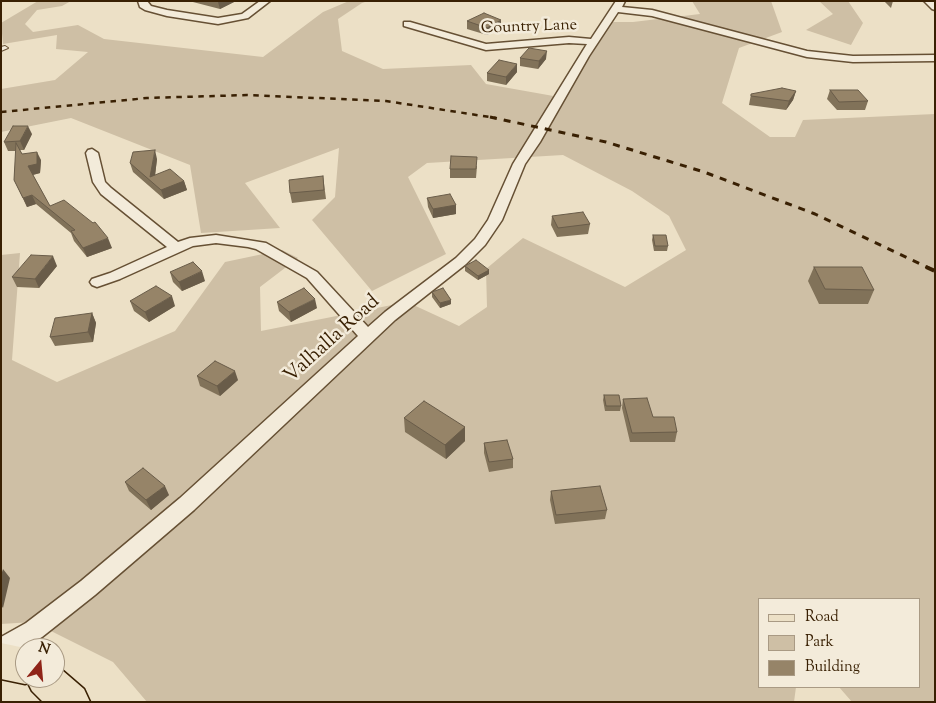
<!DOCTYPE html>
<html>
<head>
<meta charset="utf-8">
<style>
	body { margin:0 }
	#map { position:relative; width:936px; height:703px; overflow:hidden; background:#ece0c6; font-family:"Sorts Mill Goudy",serif }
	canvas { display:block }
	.frame { position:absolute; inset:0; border:2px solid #392003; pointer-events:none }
	.legend { position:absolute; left:758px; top:598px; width:162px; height:90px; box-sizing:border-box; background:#f3ebda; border:1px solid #a99a84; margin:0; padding:6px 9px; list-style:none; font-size:15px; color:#392003 }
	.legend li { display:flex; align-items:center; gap:10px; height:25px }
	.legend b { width:25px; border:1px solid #a99a84 }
	.north { position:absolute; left:15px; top:638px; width:50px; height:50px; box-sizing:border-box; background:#f3ebda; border:1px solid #a99a84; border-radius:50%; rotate:17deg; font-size:14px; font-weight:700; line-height:20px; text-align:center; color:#392003 }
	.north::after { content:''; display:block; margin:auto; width:18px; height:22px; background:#8f2418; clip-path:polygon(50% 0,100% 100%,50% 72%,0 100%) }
</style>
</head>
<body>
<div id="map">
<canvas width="936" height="703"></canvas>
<div class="frame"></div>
<ul class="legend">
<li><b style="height:6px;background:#ece0c6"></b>Road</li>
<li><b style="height:14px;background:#cebfa5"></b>Park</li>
<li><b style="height:14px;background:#968468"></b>Building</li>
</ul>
<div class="north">N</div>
</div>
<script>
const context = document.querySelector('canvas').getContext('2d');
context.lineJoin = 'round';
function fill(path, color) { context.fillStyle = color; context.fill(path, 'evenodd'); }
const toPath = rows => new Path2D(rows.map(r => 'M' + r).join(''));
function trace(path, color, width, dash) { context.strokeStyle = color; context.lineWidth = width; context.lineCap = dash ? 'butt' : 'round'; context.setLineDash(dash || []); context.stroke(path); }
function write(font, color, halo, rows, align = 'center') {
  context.font = font + ' "Sorts Mill Goudy",serif'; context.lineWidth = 5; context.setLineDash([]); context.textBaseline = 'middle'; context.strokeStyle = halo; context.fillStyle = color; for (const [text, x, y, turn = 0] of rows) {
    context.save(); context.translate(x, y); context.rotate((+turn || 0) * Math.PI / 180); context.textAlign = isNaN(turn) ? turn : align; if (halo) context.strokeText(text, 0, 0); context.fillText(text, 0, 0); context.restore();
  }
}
fill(toPath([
	[38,1,71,1,62,6,37,10,25,24,33,32,78,25,104,39,263,57,323,12,349,1,368,1,362,3,338,19,342,51,383,69,471,65,486,84,559,97,611,22,633,22,700,14,692,1,771,1,782,32,739,48,722,103,770,137,795,137,803,120,935,114,935,702,852,702,839,687,920,687,920,599,760,599,760,687,796,687,794,702,147,702,113,662,33,622,1,624,1,255,20,253,12,360,57,382,175,331,225,262,282,250,298,258,260,287,261,331,407,302,459,326,487,307,486,269,523,238,625,287,686,250,669,216,632,191,563,155,427,163,408,177,446,254,372,291,312,220,335,197,339,148,245,183,280,228,201,233,190,165,71,118,1,132,1,89,55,80,88,52,56,49,57,35,3,44,1,23],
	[819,1,848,1,863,23,851,45,806,30,833,14]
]), '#cebfa5');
const lane = toPath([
	[1,47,5,46,8,48,1,51,1,47]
]);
const street = toPath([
	[138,1,147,1,151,6,167,10,218,18,242,14,260,1,270,1,248,18,218,24,167,16,145,10,140,7,138,1],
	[616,1,625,1,622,7,652,10,807,51,853,56,935,55,935,61,853,62,807,57,652,16,618,12,589,56,540,142,525,164,502,220,485,245,466,264,395,320,194,510,95,595,42,637,1,660,1,637,26,623,81,581,180,498,358,336,307,278,256,249,248,247,216,243,193,246,120,279,97,287,92,285,90,282,92,279,110,273,167,247,101,194,93,182,86,153,88,150,92,149,98,153,105,182,111,188,178,242,190,238,216,235,266,243,317,272,368,327,385,312,456,258,475,239,488,220,513,164,587,44,569,43,486,50,404,26,404,22,410,22,486,44,569,37,591,39,616,1],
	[924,1,934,1,935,10,932,9,924,1]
]);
const primary = toPath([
	[1,643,25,648,25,678,55,678,55,664,84,689,90,702,43,702,32,691,28,683,25,684,1,679,1,643]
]);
trace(lane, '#665034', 2);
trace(street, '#665034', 3);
trace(primary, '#392003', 3);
fill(lane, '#f3ebda');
fill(street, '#f3ebda');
fill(primary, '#ece0c6');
trace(toPath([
	[1,112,147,98,247,95,386,101,496,118]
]), '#392003', 2.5, [5.5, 5.5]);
trace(toPath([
	[490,117,606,142,704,172,815,214,929,268]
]), '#392003', 3, [7, 7]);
trace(toPath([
	[926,267,935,271]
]), '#392003', 4, [9, 9]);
fill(toPath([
	[189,1,236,1,220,9],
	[884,1,893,1,891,8],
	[467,21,501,28,487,35,467,29],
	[520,58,546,59,538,69,520,66],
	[517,72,506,85,487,81,487,73],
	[830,90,868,101,865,110,837,110,827,99],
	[796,91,793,100,786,110,749,105,751,94],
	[32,134,24,150,20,150,22,154,41,160,40,173,33,175,50,206,112,248,87,257,74,241,71,233,36,204,27,207,14,180,16,151,8,151,4,142],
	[157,159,155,175,184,181,187,190,164,199,133,172,130,163],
	[477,166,476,178,450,178,450,169],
	[323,176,326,199,292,203,290,193],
	[427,198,456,205,456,214,433,218,428,207],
	[552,216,590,224,588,234,557,237,551,225],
	[653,235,668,246,667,251,654,251,652,240],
	[57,266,39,288,17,287,12,277],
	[465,266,489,270,489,274,478,280,465,271],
	[814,267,874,290,868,304,819,304,808,281],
	[170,272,205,281,182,291,173,282],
	[432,292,451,304,440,308,432,297],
	[130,301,175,306,149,322,134,311],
	[277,302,317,308,291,322,279,311],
	[92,313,96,323,93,342,55,346,50,337],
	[197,376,238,380,220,396,200,386],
	[604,395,621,406,620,411,605,411,603,400],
	[623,399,653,417,677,432,675,442,630,442,622,408],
	[404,418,465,427,465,441,446,459,405,432],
	[484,443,513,459,513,468,489,472,484,453],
	[125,482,169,495,151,510,129,491],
	[551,491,607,510,605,519,555,524,550,500]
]), '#817259');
fill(toPath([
	[220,1,236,1,220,9,218,2],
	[501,20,501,28,487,35,487,28],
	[547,51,546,59,538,69,539,61],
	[517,64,517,72,506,85,506,77],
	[796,91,793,100,786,110,789,101],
	[28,126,32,134,24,150,20,141],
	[155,150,157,159,154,184,150,177],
	[37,152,41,160,40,173,32,175,28,166],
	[184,181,187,190,164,199,161,190],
	[32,195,36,204,27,207,23,198],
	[456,205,456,214,433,218,433,209],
	[108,238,112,248,87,257,83,248],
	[53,256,57,266,39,288,35,279],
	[489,270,489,274,478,280,478,276],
	[202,271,205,281,182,291,179,282],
	[172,296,175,306,149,322,145,312],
	[315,299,317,308,291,322,289,312],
	[451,300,451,304,440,308,440,303],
	[92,313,96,323,93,342,88,332],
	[235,371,238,380,220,396,217,386],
	[465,427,465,441,446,459,445,445],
	[165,486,169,495,151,510,146,500],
	[3,569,10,578,3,608,1,605,1,575]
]), '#695c49');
const building = toPath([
	[484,13,501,20,487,28,467,21,484,13],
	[529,48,547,51,539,61,520,58,529,48],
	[499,60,517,64,506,77,487,73,499,60],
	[782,88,796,91,789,101,751,96,751,94,782,88],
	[830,90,858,90,868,101,839,102,830,90],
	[13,126,28,126,20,141,4,142,13,126],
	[16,143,22,154,37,152,37,164,28,166,50,206,64,200,93,223,95,222,108,238,83,248,71,231,75,230,32,195,23,198,14,180,16,143],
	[155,150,150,177,170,169,184,181,161,190,130,163,133,152,155,150],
	[451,156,477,157,476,169,450,169,451,156],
	[323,176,324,190,290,193,289,180,323,176],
	[450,194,456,205,433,209,427,198,450,194],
	[583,212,590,224,558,228,552,216,583,212],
	[653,235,666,235,668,246,655,246,653,235],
	[31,255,53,256,35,279,12,277,31,255],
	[476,260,489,270,478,276,465,266,476,260],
	[193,262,202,271,179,282,170,272,193,262],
	[814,267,862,267,874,290,825,289,814,267],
	[156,286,172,296,145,312,130,301,156,286],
	[304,288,315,299,289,312,277,302,304,288],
	[443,288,451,300,440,303,432,292,443,288],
	[92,313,88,332,50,337,55,318,92,313],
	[215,361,235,371,217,386,197,376,215,361],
	[604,395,619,395,621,406,606,406,604,395],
	[647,398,653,417,674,417,677,432,632,433,623,399,647,398],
	[424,401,465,427,445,445,404,418,424,401],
	[507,440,513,459,489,462,484,443,507,440],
	[143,468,165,486,146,500,125,482,143,468],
	[600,486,607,510,556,515,551,491,600,486]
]);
fill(building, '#968468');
trace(building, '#695c49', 1);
write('16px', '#392003', '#f3ebda', [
	["Country Lane",529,28,-2]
]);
write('20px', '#392003', '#f3ebda', [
	["Valhalla Road",333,340,-42]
]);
</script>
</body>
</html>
